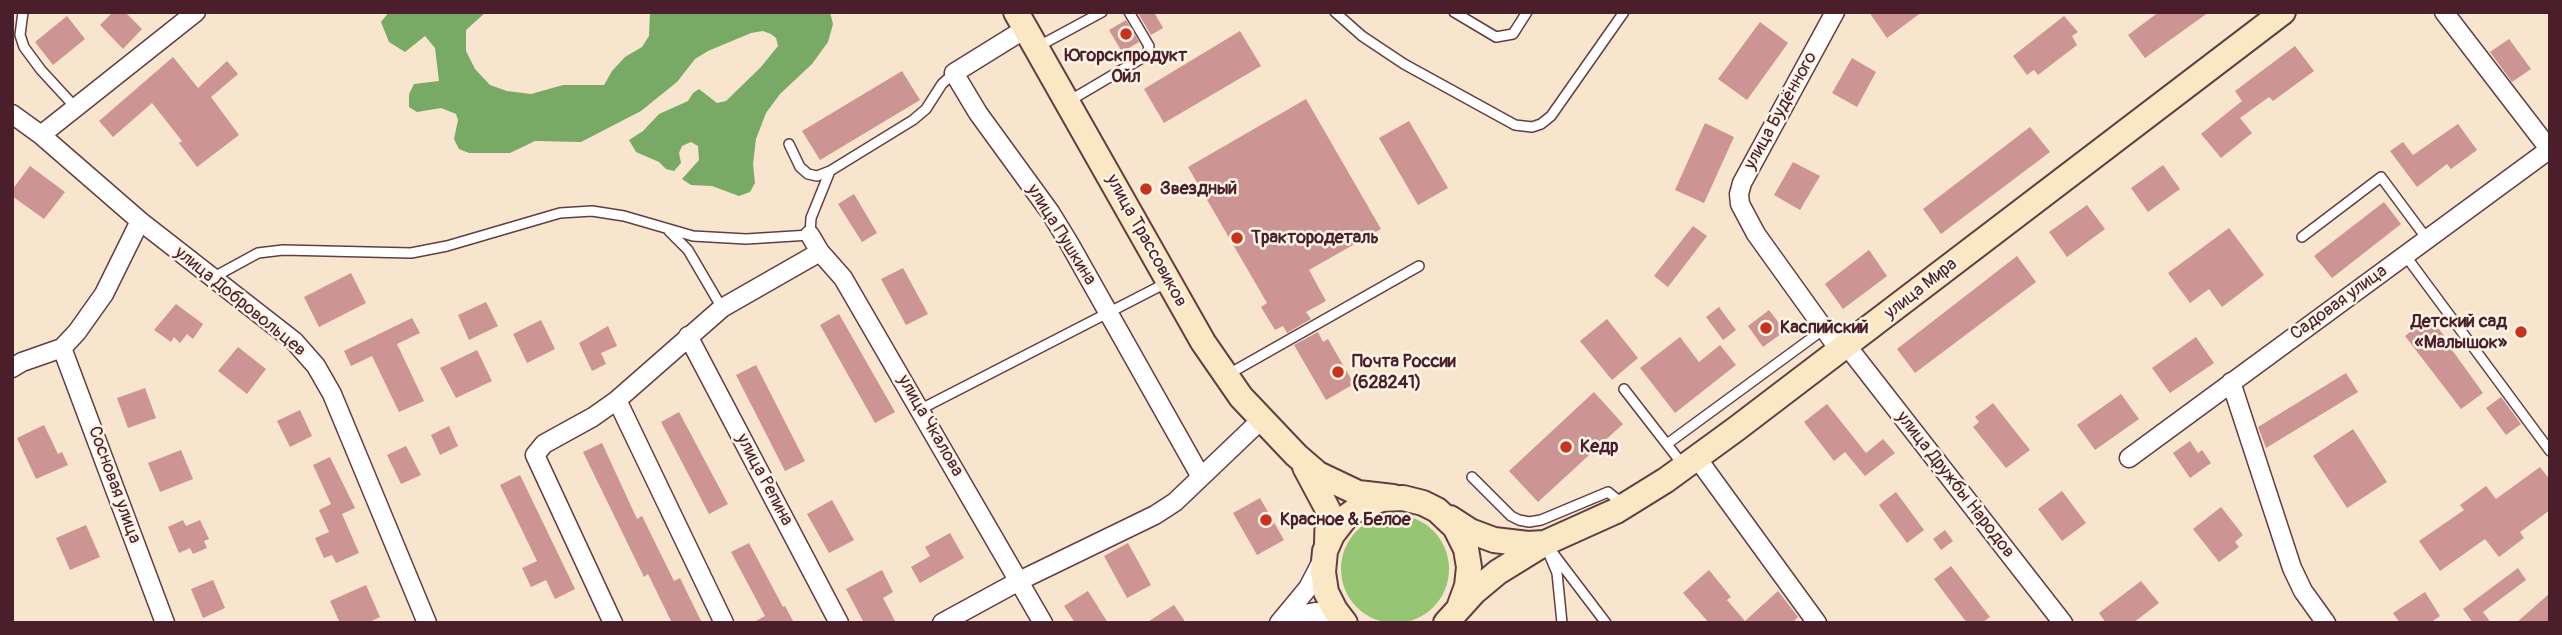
<!DOCTYPE html>
<html>
<head>
<meta charset="utf-8">
<style>
	body { margin:0 }
	#map { position:relative; width:2562px; height:635px; overflow:hidden; background:#f7e5cd; font-family:Pangolin,sans-serif }
	canvas { display:block }
	.frame { position:absolute; inset:0; border:14px solid #4a1f2b; pointer-events:none }
</style>
</head>
<body>
<div id="map">
<canvas width="2562" height="635"></canvas>
<div class="frame"></div>
</div>
<script>
const context = document.querySelector('canvas').getContext('2d');
context.lineJoin = 'round';
function fill(path, color) { context.fillStyle = color; context.fill(path, 'evenodd'); }
const toPath = rows => new Path2D(rows.map(r => 'M' + r).join(''));
function trace(path, color, width, dash) { context.strokeStyle = color; context.lineWidth = width; context.lineCap = dash ? 'butt' : 'round'; context.setLineDash(dash || []); context.stroke(path); }
function write(font, color, halo, rows, align = 'center') {
  context.font = font + ' Pangolin,sans-serif'; context.lineWidth = 5; context.setLineDash([]); context.textBaseline = 'middle'; context.strokeStyle = halo; context.fillStyle = color; for (const [text, x, y, turn = 0] of rows) {
    context.save(); context.translate(x, y); context.rotate((+turn || 0) * Math.PI / 180); context.textAlign = isNaN(turn) ? turn : align; if (halo) context.strokeText(text, 0, 0); context.fillText(text, 0, 0); context.restore();
  }
}
fill(toPath([
	'1341 569a54 54 0 1 1 108 0a54 54 0 1 1-108 0Z'
]), '#95c473');
fill(toPath([
	[389,12,486,12,466,30,466,51,475,69,490,85,507,91,531,94,563,85,604,85,612,71,625,57,642,47,649,36,650,12,830,12,833,24,828,42,812,64,780,94,766,113,756,139,753,164,755,183,750,192,739,196,712,186,691,185,682,179,699,160,698,146,691,142,682,146,679,153,681,163,674,171,666,169,659,162,636,152,629,140,643,131,659,114,688,101,693,93,699,89,717,103,726,101,761,67,778,46,776,38,771,34,763,31,751,33,708,51,695,59,677,82,641,111,581,142,535,141,510,153,469,153,459,149,454,139,458,120,456,114,441,108,417,112,409,107,409,94,414,84,439,81,435,48,425,36,405,52,389,42,381,22]
]), '#78aa65');
fill(toPath([
	[113,12,125,12,142,29,123,49,100,25],
	[1154,12,1163,28,1151,35,1138,13],
	[1869,12,1922,12,1887,38],
	[2159,12,2209,12,2145,58,2128,35],
	[67,16,85,39,53,65,35,42],
	[2064,16,2078,32,2072,36,2077,45,2038,75,2034,70,2027,75,2013,56],
	[1126,20,1139,42,1122,52,1109,30],
	[1760,22,1788,43,1747,100,1718,79],
	[1240,31,1261,66,1164,123,1144,89],
	[2509,39,2531,69,2512,82,2490,52],
	[2295,46,2314,71,2273,101,2269,97,2240,118,2252,133,2221,158,2201,134,2242,101,2235,91],
	[173,57,198,88,227,61,238,74,211,97,239,135,197,167,179,143,182,141,152,103,113,137,99,121],
	[1852,58,1876,72,1857,107,1832,93],
	[902,71,920,100,820,160,802,131],
	[1306,99,1381,229,1309,270,1326,301,1306,312,1311,319,1287,333,1283,326,1275,330,1261,307,1267,303,1188,167],
	[1409,121,1448,188,1418,205,1379,138],
	[1705,123,1734,137,1704,203,1675,190],
	[2458,124,2477,150,2451,169,2447,164,2417,187,2390,151,2403,142,2413,155],
	[2030,127,2050,152,1941,234,1923,209],
	[1793,162,1820,176,1800,210,1774,195],
	[2163,165,2180,189,2148,212,2131,188],
	[30,166,65,192,44,219,12,196,12,190],
	[854,194,877,233,862,242,838,204],
	[2384,202,2401,224,2332,278,2314,256],
	[2087,205,2105,229,2067,257,2049,232],
	[1693,226,1707,236,1668,287,1654,276],
	[2229,228,2264,275,2222,307,2209,289,2190,303,2168,273],
	[1869,250,1887,276,1843,309,1825,284],
	[2017,256,2036,282,1915,373,1897,349],
	[903,268,928,314,906,325,881,279],
	[351,273,366,303,319,327,304,297],
	[486,302,498,326,469,340,458,315],
	[176,304,203,324,193,339,187,334,180,343,174,337,171,342,154,330],
	[1719,307,1736,330,1723,340,1706,317],
	[1769,310,1785,331,1763,347,1748,326],
	[839,314,895,412,875,423,820,325],
	[2429,317,2454,348,2452,350,2483,393,2461,409,2405,336],
	[412,318,420,333,397,344,424,401,399,412,372,356,351,366,344,351],
	[1607,319,1638,358,1612,380,1580,341],
	[541,320,555,349,527,363,513,334],
	[608,326,617,346,601,353,606,364,592,371,579,343],
	[1318,332,1323,342,1328,339,1354,384,1326,400,1294,345],
	[1680,337,1699,362,1720,345,1736,365,1675,413,1640,368],
	[2196,337,2214,363,2170,393,2152,368],
	[238,347,266,369,247,394,218,371],
	[477,350,492,381,456,398,440,368],
	[756,365,805,461,785,471,736,375],
	[2346,373,2358,392,2266,448,2258,427],
	[145,388,156,418,128,428,117,398],
	[1594,392,1623,424,1538,502,1509,471],
	[2121,394,2139,419,2095,450,2077,425],
	[2501,397,2521,424,2506,435,2486,408],
	[1993,403,2030,450,2006,468,1973,427,1979,422,1975,417],
	[1827,404,1866,453,1883,439,1895,453,1865,476,1845,452,1834,461,1804,422],
	[300,410,312,436,290,447,277,421],
	[679,412,728,504,709,514,661,422],
	[44,425,58,454,62,452,68,465,36,479,17,438],
	[449,426,458,446,440,455,431,435],
	[2353,429,2387,482,2347,508,2313,456],
	[2190,441,2198,453,2202,450,2211,463,2190,478,2173,453],
	[602,443,637,519,642,516,674,581,680,578,702,623,672,623,648,574,644,577,583,452],
	[406,446,421,475,401,484,387,455],
	[181,450,193,479,160,492,148,463],
	[330,457,355,508,342,514,359,553,336,563,332,555,324,558,315,538,329,532,319,510,331,504,313,465],
	[2540,467,2550,480,2550,510,2520,532,2524,538,2499,557,2485,539,2440,571,2419,541,2464,510,2460,505,2486,486,2496,499],
	[520,475,575,589,555,599,546,580,531,587,522,568,537,561,500,485],
	[2062,491,2086,523,2062,541,2038,509],
	[1896,492,1924,530,1907,543,1879,505],
	[1260,498,1284,540,1257,555,1233,513],
	[832,500,854,540,829,553,807,514],
	[2221,507,2243,535,2235,542,2239,547,2219,562,2193,529],
	[183,520,186,526,200,520,209,539,204,541,207,548,193,554,190,548,179,553,168,527],
	[86,525,100,557,70,570,56,538],
	[1945,530,1953,541,1941,550,1933,539],
	[950,533,964,558,920,583,911,567,930,556,925,547],
	[749,543,783,607,785,606,794,623,752,623,765,616,731,552],
	[1128,543,1151,585,1127,598,1104,556],
	[1951,566,1990,617,1982,623,1967,623,1934,579],
	[2518,568,2526,580,2483,612,2491,623,2473,623,2463,609],
	[882,570,893,592,883,598,896,623,864,623,846,589],
	[1709,570,1731,597,1727,600,1745,621,1778,591,1798,617,1792,623,1709,623,1683,593],
	[213,580,225,608,203,618,191,589],
	[2141,581,2159,603,2133,623,2106,623,2099,613],
	[366,585,380,617,367,623,340,623,330,601],
	[1088,591,1108,623,1075,623,1064,606],
	[2425,592,2440,616,2430,623,2400,623,2393,613],
	[2550,593,2550,623,2516,623],
	[1174,605,1186,623,1146,623]
]), '#cc9493');
const service = toPath([
	[23,12,20,35,24,47,41,70,76,108],
	[1335,12,1362,36,1404,64,1515,125,1532,127,1541,124,1551,116,1624,12],
	[1454,12,1496,37,1513,34,1527,12],
	[1039,46,1102,12],
	[1069,101,1147,55,1149,46,1129,12],
	[789,144,800,167,808,174,817,176,830,171],
	[669,231,688,250,722,308],
	[2302,237,2381,177,2427,239],
	[2405,255,2550,451],
	[214,277,258,253,283,250,411,253,447,246,560,213,592,211,624,216,693,236,746,239,810,235,811,218,830,171,913,120,926,109,942,84,954,73],
	[1227,375,1419,266],
	[1624,389,1683,465],
	[921,409,1168,282],
	[1667,444,1824,329],
	[1472,477,1511,516,1519,520,1529,522,1541,520,1608,492,1624,505],
	[1546,544,1606,623],
	[1549,554,1557,573,1562,623]
]);
const minor = toPath([
	[1835,12,1742,183,1739,194,1740,204,1756,234,1840,351],
	[2444,12,2550,150],
	[1025,29,954,73,978,113,1050,212,1069,243,1201,477],
	[12,114,41,135,140,221,294,341,316,366,332,394,427,623],
	[41,135,196,12],
	[810,235,820,252,843,278,1043,623],
	[688,336,839,623],
	[1847,346,2063,623],
	[62,348,165,623],
	[12,368,22,362,62,348,77,332,104,294,140,221],
	[2231,382,2292,568,2303,591,2326,623],
	[617,400,724,623],
	[1697,458,1817,623],
	[2129,458,2550,149],
	[1283,621,1293,616,1315,612,1325,613,1343,621],
	[613,623,535,455,544,444,593,417,617,400,722,308,820,252],
	[942,623,1019,581,1155,515,1175,502,1262,419],
	[1279,623,1308,588,1322,561]
]);
const secondary = toPath([
	[1016,12,1203,342,1241,397,1296,455,1318,474,1358,493,1393,497],
	[1305,467,1328,510,1327,543],
	[1450,518,1470,531,1494,540,1528,544,1544,543],
	[1345,623,1335,610,1326,592,1323,572,1325,551,1332,535,1346,517,1360,507,1382,499,1403,498,1423,503,1437,510,1455,527,1466,549,1469,567,1467,586,1460,605],
	[1446,623,1474,592,1498,572,1545,543,1616,511,1666,480,1736,429,2283,12]
]);
trace(service, '#643d43', 12);
trace(minor, '#643d43', 21);
trace(secondary, '#643d43', 28);
trace(service, '#fff', 9);
trace(minor, '#fff', 18);
trace(secondary, '#fae7c3', 24);
for (const [x, y, r, color] of [
	[1126,34,7,"#c8321e"],
	[1146,189,7,"#c8321e"],
	[1237,238,7,"#c8321e"],
	[1766,328,7,"#c8321e"],
	[2521,332,7,"#c8321e"],
	[1338,372,7,"#c8321e"],
	[1566,447,7,"#c8321e"],
	[1266,520,7,"#c8321e"]
]) { const dot = new Path2D(); dot.arc(x, y, r, 0, 2 * Math.PI); context.fillStyle = color; context.fill(dot); trace(dot, '#fcf5e5', 2.5); }
write('bold 18px', '#4a1f2b', '#fcf5e5', [
	["Югорскпродукт",1126,56,"center"],
	["Ойл",1126,77,"center"],
	["Звездный",1160,189],
	["Трактородеталь",1251,238],
	["Детский сад",2507,322,"right"],
	["«Малышок»",2507,343,"right"],
	["Каспийский",1780,328],
	["Почта России",1352,362],
	["(628241)",1352,383],
	["Кедр",1580,447],
	["Красное & Белое",1280,520]
], 'left');
write('18px', '#4a1f2b', '#fcf5e5', [
	["улица Будённого",1781,111,-61],
	["улица Пушкина",1061,235,58],
	["улица Трассовиков",1146,241,61],
	["улица Мира",1921,289,-38],
	["улица Добровольцев",240,302,39],
	["Садовая улица",2339,303,-36],
	["улица Чкалова",930,426,60],
	["улица Репина",764,480,62],
	["Сосновая улица",114,485,70],
	["улица Дружбы Народов",1955,485,52]
]);
</script>
</body>
</html>
